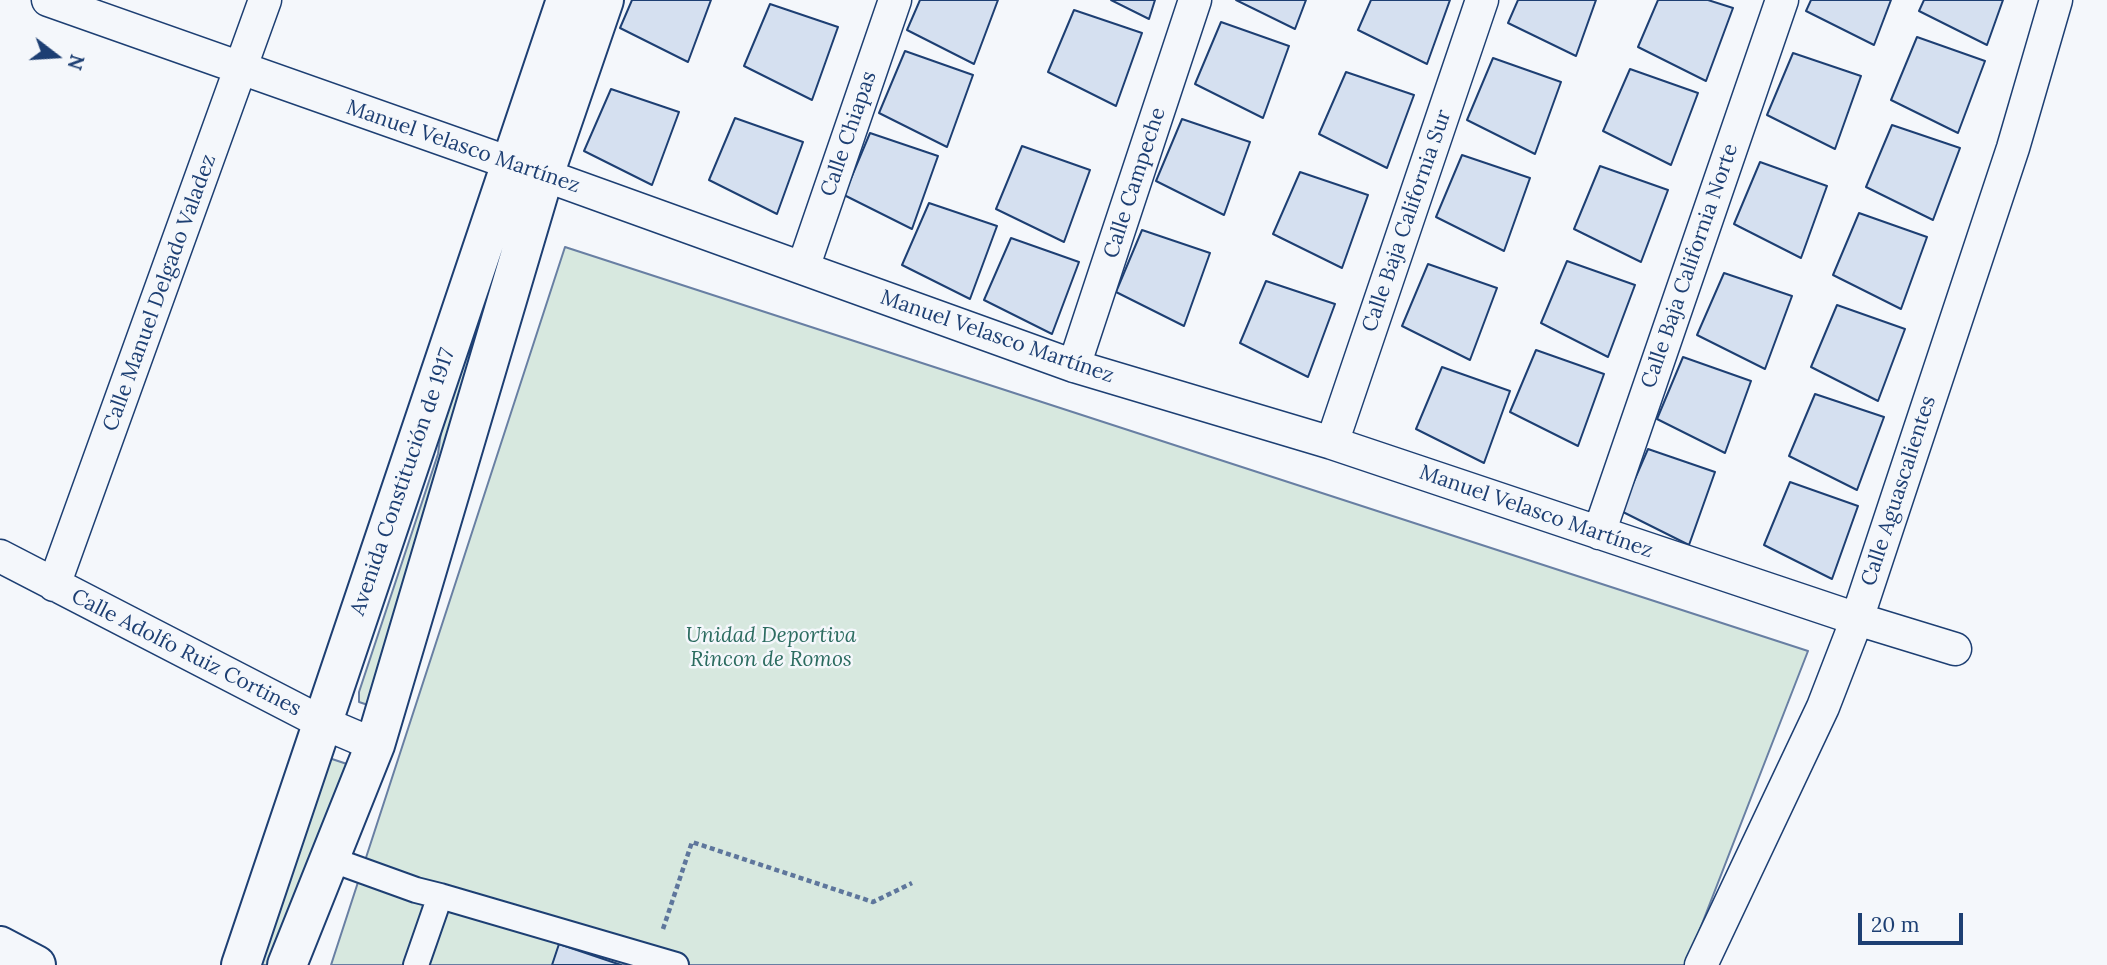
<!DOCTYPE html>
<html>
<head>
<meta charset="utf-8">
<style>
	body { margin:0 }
	#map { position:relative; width:2107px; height:965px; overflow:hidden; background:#f4f7fb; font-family:Lora,serif }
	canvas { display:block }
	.north { position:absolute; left:21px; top:21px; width:70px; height:70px; -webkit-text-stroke:5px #f4f7fb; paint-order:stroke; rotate:107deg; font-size:19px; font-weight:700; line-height:28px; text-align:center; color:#1d3f73 }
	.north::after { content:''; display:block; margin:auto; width:24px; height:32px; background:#1d3f73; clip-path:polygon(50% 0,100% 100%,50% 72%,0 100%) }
	.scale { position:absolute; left:1858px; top:913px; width:105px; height:32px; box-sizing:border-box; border:4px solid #1d3f73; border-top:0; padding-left:9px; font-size:21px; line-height:24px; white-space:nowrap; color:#1d3f73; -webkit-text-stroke:5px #f4f7fb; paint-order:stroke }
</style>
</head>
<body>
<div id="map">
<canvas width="2107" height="965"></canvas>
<div class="north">N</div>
<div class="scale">20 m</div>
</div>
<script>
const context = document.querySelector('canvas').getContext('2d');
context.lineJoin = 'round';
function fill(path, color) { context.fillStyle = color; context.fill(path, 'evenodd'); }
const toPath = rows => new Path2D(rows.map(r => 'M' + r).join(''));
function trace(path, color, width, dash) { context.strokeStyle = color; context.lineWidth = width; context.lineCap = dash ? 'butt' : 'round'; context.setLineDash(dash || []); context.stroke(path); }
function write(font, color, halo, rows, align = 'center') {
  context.font = font + ' Lora,serif'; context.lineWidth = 5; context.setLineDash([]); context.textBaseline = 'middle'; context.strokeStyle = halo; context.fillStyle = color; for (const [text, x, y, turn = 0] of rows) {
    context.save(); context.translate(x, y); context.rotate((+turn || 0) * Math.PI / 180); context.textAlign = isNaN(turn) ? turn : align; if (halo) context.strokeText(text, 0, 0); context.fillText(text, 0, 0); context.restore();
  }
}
const green = toPath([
	[515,188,527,192,368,705,359,702,359,692,438,454,445,400,515,188],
	[565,247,1808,651,1686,965,331,965,565,247],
	[323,756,353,766,274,965,253,965,323,756]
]);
fill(green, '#d7e8df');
trace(green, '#687fa3', 2);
const building = toPath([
	[632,0,711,0,688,62,620,28,632,0],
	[920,0,998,0,974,64,907,30,920,0],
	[1111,0,1155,0,1149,19,1111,0],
	[1236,0,1306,0,1295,29,1236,0],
	[1371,0,1450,0,1427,64,1358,30,1371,0],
	[1518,0,1596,0,1576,56,1508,23,1518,0],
	[1658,0,1708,0,1733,8,1706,81,1638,47,1658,0],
	[1811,0,1891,0,1874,45,1806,11,1811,0],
	[1924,0,2003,0,1987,45,1919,11,1924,0],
	[770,4,838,27,812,100,744,66,770,4],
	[1074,10,1142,33,1116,106,1048,72,1074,10],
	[1221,22,1289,46,1263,118,1195,84,1221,22],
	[1917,37,1985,61,1958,133,1891,100,1917,37],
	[905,51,973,75,947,147,879,113,905,51],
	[1793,53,1861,76,1835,149,1767,115,1793,53],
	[1493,58,1561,82,1535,154,1467,120,1493,58],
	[1630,69,1698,93,1671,165,1603,131,1630,69],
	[1346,72,1414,95,1387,168,1319,134,1346,72],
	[611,89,679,112,652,185,584,151,611,89],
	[735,118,803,142,777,214,709,180,735,118],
	[1182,119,1250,142,1224,215,1156,181,1182,119],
	[1892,125,1960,148,1933,220,1866,187,1892,125],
	[870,133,938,156,912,229,844,195,870,133],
	[1022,146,1090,170,1064,242,996,209,1022,146],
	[1462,155,1530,178,1504,251,1436,217,1462,155],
	[1760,162,1827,186,1801,258,1734,224,1760,162],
	[1600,166,1668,190,1641,262,1574,229,1600,166],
	[1300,172,1368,195,1342,268,1273,234,1300,172],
	[929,203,997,226,970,299,902,265,929,203],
	[1859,213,1927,237,1901,309,1833,275,1859,213],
	[1142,230,1210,253,1184,326,1116,292,1142,230],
	[1011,238,1079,262,1052,334,984,300,1011,238],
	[1567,261,1635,285,1608,357,1541,323,1567,261],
	[1428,264,1497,288,1470,360,1402,326,1428,264],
	[1724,273,1792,296,1765,369,1697,335,1724,273],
	[1266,281,1335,304,1308,377,1240,343,1266,281],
	[1837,305,1905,329,1878,401,1811,367,1837,305],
	[1536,350,1604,374,1578,446,1510,412,1536,350],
	[1683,357,1751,381,1725,453,1657,419,1683,357],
	[1442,367,1510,391,1484,463,1416,429,1442,367],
	[1815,394,1884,417,1857,490,1789,456,1815,394],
	[1648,449,1715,472,1689,545,1621,511,1648,449],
	[1790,482,1858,506,1832,579,1764,545,1790,482],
	[559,944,621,965,552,965,559,944]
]);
fill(building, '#d5e0f0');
trace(building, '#1d3f73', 2);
const pedestrian = toPath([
	[330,859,416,890,440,896,416,965],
	[440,896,676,965]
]);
const minor = toPath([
	[48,0,544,175,1074,366,1332,443,1857,619,1955,649],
	[803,268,895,0],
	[1074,366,1195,0],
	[1332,443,1482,0],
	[1599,533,1782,0],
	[0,556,321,722,375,745],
	[54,585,265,0],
	[1701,965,1823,707,1857,619,2013,148,2056,0]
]);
const tertiary = toPath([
	[241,965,566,0],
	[287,965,375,745,544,175,604,0]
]);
const secondary = toPath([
	[0,946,36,965]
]);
trace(pedestrian, '#1d3f73', 28);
trace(minor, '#1d3f73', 35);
trace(tertiary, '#1d3f73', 42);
trace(secondary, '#1d3f73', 42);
trace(toPath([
	[663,929,692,842,873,902,912,883]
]), '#5e769c', 4.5, [5, 3.5]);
trace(pedestrian, '#f4f7fb', 24);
trace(minor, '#f4f7fb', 32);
trace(tertiary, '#f4f7fb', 38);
trace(secondary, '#f4f7fb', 38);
write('21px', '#1d3f73', '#f4f7fb', [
	["Calle Chiapas",849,134,-71],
	["Manuel Velasco Martínez",463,147,19],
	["Calle Campeche",1135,183,-72],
	["Calle Baja California Sur",1407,221,-71],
	["Calle Baja California Norte",1690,266,-71],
	["Calle Manuel Delgado Valadez",160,293,-70],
	["Manuel Velasco Martínez",997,337,19],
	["Avenida Constitución de 1917",403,482,-71],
	["Calle Aguascalientes",1899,491,-72],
	["Manuel Velasco Martínez",1536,512,19],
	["Calle Adolfo Ruiz Cortines",186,653,27]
]);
write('italic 21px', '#2c6c60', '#f4f7fb', [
	["Unidad Deportiva",771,636],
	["Rincon de Romos",771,660]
]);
</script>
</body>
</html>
